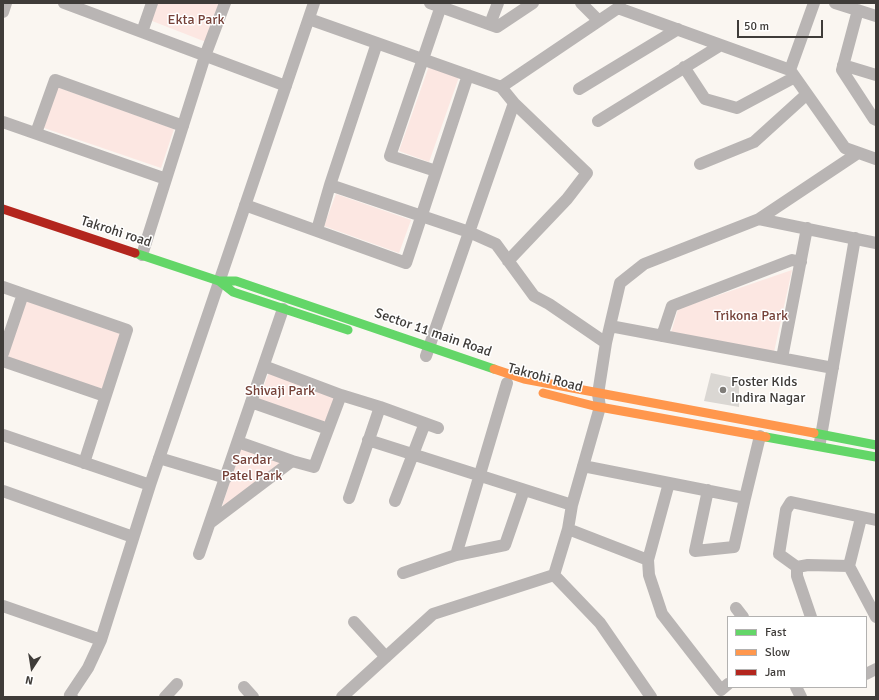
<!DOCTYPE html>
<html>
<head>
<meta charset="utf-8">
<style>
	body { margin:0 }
	#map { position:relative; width:879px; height:700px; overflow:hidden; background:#faf6f1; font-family:Signika,sans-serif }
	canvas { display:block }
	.frame { position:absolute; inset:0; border:4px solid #3f3c39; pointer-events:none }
	.legend { position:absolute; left:727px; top:616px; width:140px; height:72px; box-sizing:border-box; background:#fff; border:1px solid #b2b1b0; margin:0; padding:5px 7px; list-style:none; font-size:12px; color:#3f3c39 }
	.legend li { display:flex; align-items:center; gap:8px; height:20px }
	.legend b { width:20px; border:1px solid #b2b1b0 }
	.north { position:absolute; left:12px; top:648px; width:40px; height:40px; -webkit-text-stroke:3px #fff; paint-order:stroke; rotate:192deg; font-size:11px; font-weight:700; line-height:16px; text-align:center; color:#3f3c39 }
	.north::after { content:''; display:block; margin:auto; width:14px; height:18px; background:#3f3c39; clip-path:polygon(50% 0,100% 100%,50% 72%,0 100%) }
	.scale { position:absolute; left:737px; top:20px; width:86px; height:18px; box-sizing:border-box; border:2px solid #3f3c39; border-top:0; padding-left:5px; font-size:12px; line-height:14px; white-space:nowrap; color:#3f3c39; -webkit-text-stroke:3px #fff; paint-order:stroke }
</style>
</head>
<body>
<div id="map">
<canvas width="879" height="700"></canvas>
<div class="frame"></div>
<ul class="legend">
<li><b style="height:5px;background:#63d668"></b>Fast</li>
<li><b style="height:5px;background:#ff974d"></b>Slow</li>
<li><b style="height:5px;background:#b3261e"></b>Jam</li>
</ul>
<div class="north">N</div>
<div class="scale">50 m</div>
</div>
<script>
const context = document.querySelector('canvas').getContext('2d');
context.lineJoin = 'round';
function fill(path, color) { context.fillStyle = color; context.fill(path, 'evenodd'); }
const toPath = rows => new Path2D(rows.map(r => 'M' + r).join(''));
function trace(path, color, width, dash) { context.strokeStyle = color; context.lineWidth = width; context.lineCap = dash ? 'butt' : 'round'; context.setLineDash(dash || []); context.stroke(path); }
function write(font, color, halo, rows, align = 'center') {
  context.font = font + ' Signika,sans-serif'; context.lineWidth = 3; context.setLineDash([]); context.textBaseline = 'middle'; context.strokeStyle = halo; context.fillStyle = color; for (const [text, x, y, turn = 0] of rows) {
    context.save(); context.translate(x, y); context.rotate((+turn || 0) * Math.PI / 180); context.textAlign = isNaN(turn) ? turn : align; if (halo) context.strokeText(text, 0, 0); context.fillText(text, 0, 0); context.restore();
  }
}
fill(toPath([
	[152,3,221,3,206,42,147,19],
	[429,66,459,77,429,162,399,151],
	[57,87,174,129,161,168,44,128],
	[336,194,411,220,399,253,324,226],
	[792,270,774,352,671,333,678,309],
	[26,301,121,334,103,389,6,358],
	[269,372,338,397,328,423,259,399],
	[241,447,287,462,220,513]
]), '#fce7e2');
fill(toPath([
	[711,373,739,379,739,407,704,401]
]), '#dad7d3');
trace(toPath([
	[64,3,286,86],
	[430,3,497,27,533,3],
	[581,3,599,21],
	[835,3,876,16],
	[618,8,790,70,845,148,876,159],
	[858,10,842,70,874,119,876,120],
	[3,12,6,3],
	[309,19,501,87,618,8,620,3],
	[490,24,498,3],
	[142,32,152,3],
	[843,65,876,75],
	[684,67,705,99,737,108,795,77],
	[790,70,814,3],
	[579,89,678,29],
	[598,121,721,45],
	[3,122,166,179],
	[36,133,55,80,183,126],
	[700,164,754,142,807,94],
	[436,171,390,156,442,3],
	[330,185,469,232,496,244,534,296,549,304,606,343],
	[245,205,406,263,468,75],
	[759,219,876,243],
	[317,230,330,185,377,43],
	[142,255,205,56,225,3],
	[508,261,567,199,587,173,514,103],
	[3,287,23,294],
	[610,326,833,368],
	[662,336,672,306,792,260,801,262],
	[3,353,23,294,127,330,84,463],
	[426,356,514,103,501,87],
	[782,358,807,228],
	[3,361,105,396],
	[264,366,341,395,314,467,292,461],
	[341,395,380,407,349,498],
	[251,402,328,429],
	[380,407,438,428],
	[3,435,150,485],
	[368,440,572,505,600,407,598,394,606,343,620,283,644,264,759,219,858,153],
	[820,442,855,238],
	[159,458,226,478],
	[583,466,745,498,760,436],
	[708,490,695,551,734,547,745,498],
	[3,491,133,537],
	[395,501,425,423],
	[572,505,568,529,648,560,669,483],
	[861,518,849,566,876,617],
	[210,523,292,461,238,442],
	[199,554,283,309],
	[456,555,507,383],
	[648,560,649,575,662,614,721,690,728,684],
	[849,566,808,565,797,567,779,554,786,510,791,502,876,520],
	[797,567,797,576,811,617],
	[403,573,456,555,505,545,524,490],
	[554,575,600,623,651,697],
	[3,606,101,640],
	[736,608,743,617],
	[354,622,386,657],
	[866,674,876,669],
	[244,687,253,697],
	[796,687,801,697],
	[72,697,70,695,88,668,101,640,150,485,314,3],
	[165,697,177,684],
	[342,697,433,614,554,575,568,529]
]), '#b9b5b4', 12);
trace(toPath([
	[135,253,219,281,236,281,494,369],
	[219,281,233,292,348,330],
	[814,433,876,445],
	[766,437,876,457]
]), '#63d668', 9);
trace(toPath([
	[494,369,524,379,814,433],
	[543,393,594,406,766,437]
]), '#ff974d', 9);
trace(toPath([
	[3,209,135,253]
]), '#b3261e', 9);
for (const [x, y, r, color] of [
	[723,390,4,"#807d79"]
]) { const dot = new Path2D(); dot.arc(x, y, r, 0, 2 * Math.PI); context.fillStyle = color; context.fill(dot); trace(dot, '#fff', 1.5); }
write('14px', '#764239', '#fff', [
	["Ekta Park",196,20],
	["Trikona Park",751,316],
	["Shivaji Park",280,391],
	["Sardar",252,460],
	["Patel Park",252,476]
]);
write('14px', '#3f3c39', '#fff', [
	["Takrohi road",116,232,18],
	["Sector 11 main Road",433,333,19],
	["Takrohi Road",545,378,15]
]);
write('14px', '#3f3c39', '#fff', [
	["Foster KIds",731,382],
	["Indira Nagar",731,398]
], 'left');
</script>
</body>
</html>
